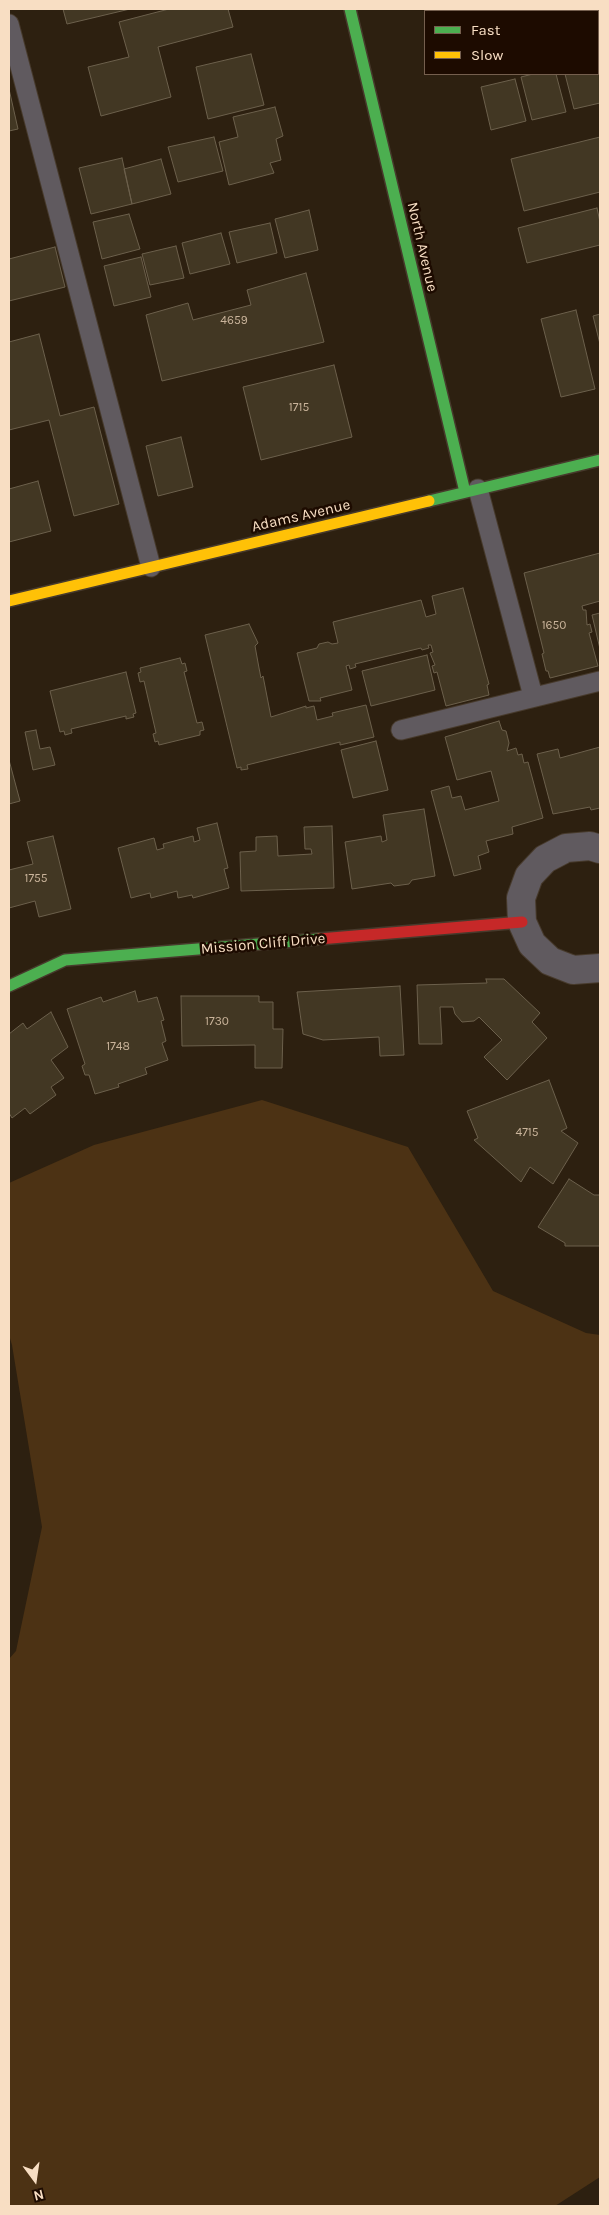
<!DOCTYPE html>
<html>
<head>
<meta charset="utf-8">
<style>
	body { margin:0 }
	#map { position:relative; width:609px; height:2215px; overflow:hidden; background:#2d2010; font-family:Karla,sans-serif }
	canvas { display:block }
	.frame { position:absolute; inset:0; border:10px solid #f8dec3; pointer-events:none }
	.legend { position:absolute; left:424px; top:10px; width:175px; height:65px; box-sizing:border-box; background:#1d0b00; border:1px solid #755f4e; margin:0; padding:6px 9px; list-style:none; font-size:15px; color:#f8dec3 }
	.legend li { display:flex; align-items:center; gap:10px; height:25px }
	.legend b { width:25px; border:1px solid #755f4e }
	.north { position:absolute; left:10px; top:2155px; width:50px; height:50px; -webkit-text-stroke:4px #1d0b00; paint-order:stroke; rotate:166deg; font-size:14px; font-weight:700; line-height:20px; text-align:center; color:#f8dec3 }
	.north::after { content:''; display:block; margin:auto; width:18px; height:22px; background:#f8dec3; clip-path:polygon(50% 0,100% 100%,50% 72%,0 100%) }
</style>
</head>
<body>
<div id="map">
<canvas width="609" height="2215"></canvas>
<div class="frame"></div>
<ul class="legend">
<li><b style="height:6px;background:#4caf50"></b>Fast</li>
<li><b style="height:6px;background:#ffc107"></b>Slow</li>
</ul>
<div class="north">N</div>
</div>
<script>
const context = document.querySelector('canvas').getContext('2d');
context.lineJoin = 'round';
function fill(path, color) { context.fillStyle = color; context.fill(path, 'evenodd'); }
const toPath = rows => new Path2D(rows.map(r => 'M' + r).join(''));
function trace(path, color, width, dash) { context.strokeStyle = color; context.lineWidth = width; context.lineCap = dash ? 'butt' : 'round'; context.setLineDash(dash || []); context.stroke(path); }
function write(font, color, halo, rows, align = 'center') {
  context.font = font + ' Karla,sans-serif'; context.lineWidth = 5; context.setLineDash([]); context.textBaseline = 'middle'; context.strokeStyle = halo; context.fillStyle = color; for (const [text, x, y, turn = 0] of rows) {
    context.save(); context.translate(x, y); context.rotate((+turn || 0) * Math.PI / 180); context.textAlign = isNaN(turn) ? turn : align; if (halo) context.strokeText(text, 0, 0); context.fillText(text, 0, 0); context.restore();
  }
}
fill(toPath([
	[262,1100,408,1147,493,1291,586,1333,600,1335,600,2177,555,2206,9,2206,9,1659,16,1651,42,1527,12,1345,9,1335,9,1183,94,1145]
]), '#4c3214');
const building = toPath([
	[63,9,130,9,67,24,63,9],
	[169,9,228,9,233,27,158,47,171,97,101,116,88,67,129,57,119,22,169,9],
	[509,9,537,9,538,11,498,11,509,9],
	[548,9,582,9,583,11,549,11,548,9],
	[591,9,600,9,600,28,598,29,598,11,592,11,591,9],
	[251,54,264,105,208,119,196,67,251,54],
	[598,63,600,73,600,103,574,109,565,74,598,74,598,63],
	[533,74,556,74,566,112,532,120,521,77,533,74],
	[515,79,526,121,491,130,481,87,515,79],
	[9,89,18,129,9,131,9,89],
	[275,107,283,136,276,139,281,160,270,163,274,173,229,185,219,142,238,137,233,117,275,107],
	[214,137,223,171,178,182,168,147,214,137],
	[600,137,600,192,524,211,511,159,600,137],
	[122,158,132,204,91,214,79,168,122,158],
	[161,159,171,194,132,204,124,169,161,159],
	[597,208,600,222,600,245,527,263,518,228,597,208],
	[309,210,318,250,285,258,275,219,309,210],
	[129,214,140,249,102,259,93,222,129,214],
	[270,223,277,253,237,263,229,232,270,223],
	[221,233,230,264,190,274,182,243,221,233],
	[176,246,184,278,150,285,142,254,176,246],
	[55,247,65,287,9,301,9,259,55,247],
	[141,257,151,297,114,306,104,266,141,257],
	[306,273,324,342,162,381,146,315,188,303,193,320,251,305,247,290,306,273],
	[576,310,595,389,561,397,541,319,576,310],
	[600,314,600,344,593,316,600,314],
	[39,334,60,416,94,407,119,504,74,516,49,420,9,430,9,342,39,334],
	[334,365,352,437,261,460,243,387,334,365],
	[181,437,193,487,158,496,146,446,181,437],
	[38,481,51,531,9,542,9,489,38,481],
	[600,553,600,601,582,606,583,610,586,610,587,625,590,624,592,632,589,633,598,666,550,678,548,671,546,671,542,654,544,653,524,573,600,553],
	[463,588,489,684,487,685,489,695,446,706,437,672,434,673,432,666,435,665,430,653,433,652,431,645,428,645,429,648,422,650,421,648,355,664,356,667,350,669,349,665,346,666,352,690,320,698,321,701,309,701,297,653,317,648,319,644,328,642,332,644,338,643,333,622,421,600,426,617,436,614,432,596,463,588],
	[600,613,600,649,592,615,600,613],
	[249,624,258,643,255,646,259,668,261,678,263,676,271,717,306,706,306,708,314,706,317,720,333,716,332,713,366,705,374,737,340,745,340,742,247,765,248,769,241,770,241,767,237,768,205,635,249,624],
	[427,655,435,690,371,706,362,671,427,655],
	[180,658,182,664,185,663,187,671,184,672,197,723,202,722,204,730,200,731,200,735,159,745,158,741,155,742,153,734,156,733,144,681,140,682,138,673,141,672,140,668,180,658],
	[126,672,136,713,133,714,134,717,126,719,126,716,71,729,72,733,65,735,64,731,60,732,50,691,126,672],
	[499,721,502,730,506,731,509,743,507,751,516,748,518,755,522,754,524,763,528,762,543,818,512,827,513,834,486,841,489,852,478,856,481,869,454,876,431,791,449,786,452,798,461,796,465,810,499,801,491,771,457,780,445,737,499,721],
	[36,730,40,749,50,747,55,765,33,770,25,732,36,730],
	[376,741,388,790,353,798,341,750,376,741],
	[600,747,600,808,591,810,590,807,553,814,537,754,558,749,560,758,600,747],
	[9,760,20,801,9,804,9,760],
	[424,809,435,876,412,880,409,884,394,886,391,883,352,889,345,842,381,836,382,842,387,840,383,815,424,809],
	[217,823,228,868,224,869,229,888,193,898,192,895,178,898,177,891,151,898,150,893,131,898,118,848,154,838,157,850,164,848,163,844,193,836,194,842,200,840,197,828,217,823],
	[332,826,334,888,241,891,240,852,256,851,256,837,277,836,278,856,312,854,311,849,305,849,304,827,332,826],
	[53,836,71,909,39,917,35,901,9,908,9,870,33,864,27,842,53,836],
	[486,979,504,979,540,1013,532,1022,547,1038,507,1080,484,1057,502,1040,479,1017,474,1021,462,1022,455,1014,453,1007,440,1007,442,1044,419,1044,417,985,487,983,486,979],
	[400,986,404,1055,380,1056,379,1037,323,1040,303,1034,297,992,400,986],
	[135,991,138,1002,157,997,164,1020,161,1021,166,1041,162,1043,168,1060,145,1068,147,1074,118,1084,119,1087,95,1094,89,1075,85,1075,82,1066,85,1064,67,1009,101,997,103,1002,135,991],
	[181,996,259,996,259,1002,273,1002,273,1029,283,1029,282,1068,255,1068,255,1045,182,1046,181,996],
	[51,1012,68,1047,51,1060,64,1078,51,1087,56,1095,30,1114,25,1108,12,1118,9,1113,9,1034,23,1023,27,1029,51,1012],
	[549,1080,567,1128,561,1131,578,1143,553,1184,530,1167,521,1182,474,1140,478,1138,467,1111,549,1080],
	[569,1179,594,1195,600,1195,600,1246,565,1246,565,1243,538,1227,569,1179]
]);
fill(building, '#423723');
trace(building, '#6c604c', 1);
const lane = toPath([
	[9,24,151,567],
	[478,489,533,696],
	[401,730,600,681]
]);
const street = toPath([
	[600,849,590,846,566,848,545,859,529,876,521,898,522,922,532,944,550,961,573,970,600,968]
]);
const fast = toPath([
	[350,9,465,492],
	[429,501,600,460],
	[9,986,65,960,319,939]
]);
const slow = toPath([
	[9,601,429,501]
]);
const jam = toPath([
	[319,939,522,922]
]);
trace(lane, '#473a2c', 21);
trace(street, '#473a2c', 30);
trace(fast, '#473a2c', 14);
trace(slow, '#473a2c', 14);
trace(jam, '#473a2c', 14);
trace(lane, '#605a5f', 19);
trace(street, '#605a5f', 28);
trace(fast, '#4caf50', 11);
trace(slow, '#ffc107', 11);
trace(jam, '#c62828', 11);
write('12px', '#cab49b', null, [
	["4659",234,321],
	["1715",299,408],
	["1650",554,626],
	["1755",36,879],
	["1730",217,1022],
	["1748",118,1047],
	["4715",527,1133]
]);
write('15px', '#f8dec3', '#1d0b00', [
	["North Avenue",422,247,77],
	["Adams Avenue",301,516,-13],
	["Mission Cliff Drive",263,944,-5]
]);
</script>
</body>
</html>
